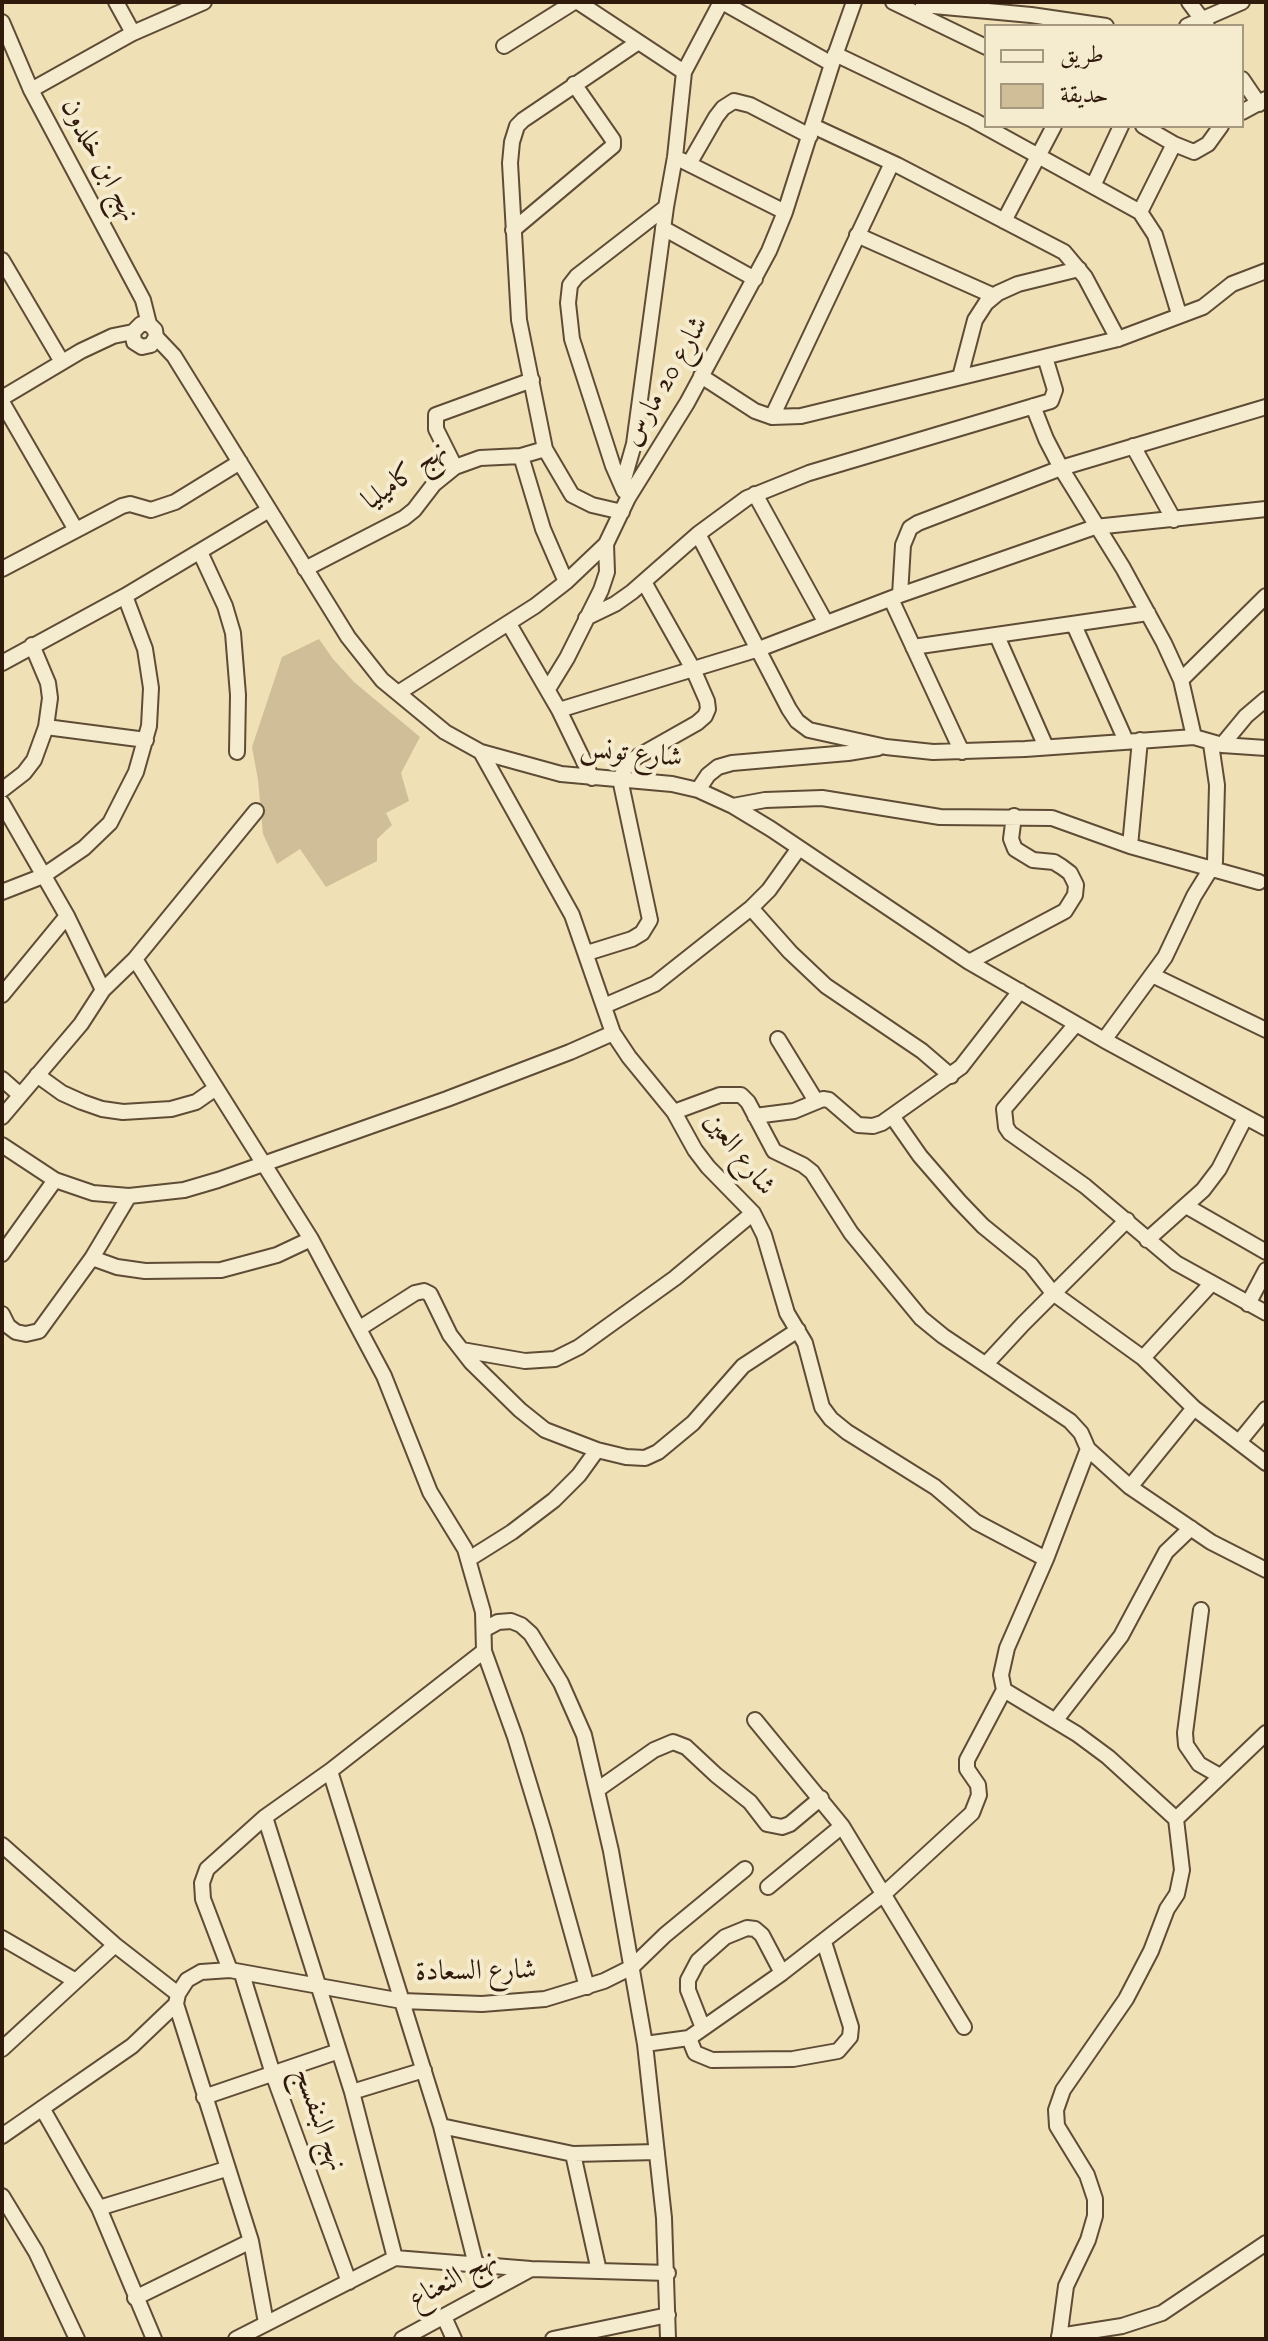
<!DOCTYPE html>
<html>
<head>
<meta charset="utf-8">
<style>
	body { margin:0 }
	#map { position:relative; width:1268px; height:2341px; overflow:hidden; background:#f0e0b5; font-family:"IM FELL English",Amiri,serif }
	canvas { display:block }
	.frame { position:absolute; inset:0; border:4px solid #2f1a0c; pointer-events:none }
	.legend { position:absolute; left:984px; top:24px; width:260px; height:104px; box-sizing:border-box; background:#f5ebcf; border:2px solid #a69781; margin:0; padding:10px 14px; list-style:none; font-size:24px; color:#2f1a0c }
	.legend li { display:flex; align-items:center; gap:16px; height:40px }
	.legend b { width:40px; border:2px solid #a69781 }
</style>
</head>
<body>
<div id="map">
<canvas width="1268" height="2341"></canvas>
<div class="frame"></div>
<ul class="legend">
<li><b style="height:10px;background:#f5ebcf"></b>طريق</li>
<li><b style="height:22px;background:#cfbe98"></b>حديقة</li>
</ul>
</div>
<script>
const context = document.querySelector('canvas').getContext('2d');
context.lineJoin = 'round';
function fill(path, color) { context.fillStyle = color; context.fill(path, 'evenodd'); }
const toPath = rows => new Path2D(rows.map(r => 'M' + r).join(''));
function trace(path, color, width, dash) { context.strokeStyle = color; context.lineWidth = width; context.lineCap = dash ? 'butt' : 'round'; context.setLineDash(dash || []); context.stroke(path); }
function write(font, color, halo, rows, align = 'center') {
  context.font = font + ' "IM FELL English",Amiri,serif'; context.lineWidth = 8; context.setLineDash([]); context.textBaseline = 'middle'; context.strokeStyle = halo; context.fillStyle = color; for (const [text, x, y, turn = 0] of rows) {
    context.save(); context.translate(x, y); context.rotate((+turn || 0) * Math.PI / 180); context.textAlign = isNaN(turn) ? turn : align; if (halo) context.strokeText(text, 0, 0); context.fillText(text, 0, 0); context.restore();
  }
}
fill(toPath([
	[319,639,333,659,354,682,420,737,401,773,409,801,386,813,392,825,377,839,377,861,326,887,300,849,277,864,263,834,258,780,252,747,282,657]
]), '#cfbe98');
const minor = toPath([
	[116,2,133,33],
	[578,2,684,72],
	[722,2,832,64],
	[893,2,986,47],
	[1189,2,1207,26],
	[923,5,1031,15,1106,26],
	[2,22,31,90,143,300,149,324,155,330,156,337,174,356,348,637,382,680,445,732,481,752,561,774,672,784,698,790,733,806,771,829,969,962,1104,1040,1266,1128],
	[1187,26,1242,2],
	[504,46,574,2],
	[835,54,973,120,1140,212,1155,235,1179,314],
	[1242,79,1259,104],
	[31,90,133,33,204,2],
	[1242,112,1266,99],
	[813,126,897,165,1064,252,1085,277,1118,339],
	[1143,126,1174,144,1194,152,1208,144,1221,126],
	[681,160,785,212],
	[689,164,716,117,723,108,734,101,750,105,810,136],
	[1093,186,1121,126],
	[1140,212,1174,144],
	[1004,221,1054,126],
	[663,228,755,279],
	[513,230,613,146,613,140,574,84],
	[857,235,994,296],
	[2,260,62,362],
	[133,332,134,342,142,347,151,345,156,337],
	[701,376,755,411,772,417,801,416,1118,339,1203,307,1232,284,1266,271],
	[960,377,975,320,986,303,998,293,1018,284,1079,269],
	[2,398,81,351,113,336,133,332,141,324,149,324],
	[2,402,76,530],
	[1033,406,1046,439,1061,468,1123,568,1164,643,1181,680,1194,737],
	[772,417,892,163],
	[1133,446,1174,520],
	[521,456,543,529,566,582],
	[455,467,436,429,436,415,532,380],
	[622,486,634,444,666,207,675,157,684,72,721,2],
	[624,491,613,466,572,339,568,303,570,285,577,276,666,207],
	[755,494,826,623],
	[622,512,592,505,572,495,545,449,519,320,510,163,512,142,517,126,523,120,637,43],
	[698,534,789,709,797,721,809,730,886,747,933,752,1025,749,1194,737,1222,745,1246,716,1266,699],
	[200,552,225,606,233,633,238,695,237,752],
	[2,569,122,506,130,504,151,510,175,502,240,462],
	[305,569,404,518,414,510,434,484,455,467,480,458,521,456,545,449],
	[900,595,903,545,910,528,918,523,1061,468,1266,407],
	[891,599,962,752],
	[586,618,615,604,632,592,698,534,747,498,809,473,1051,401,1055,390,1045,357],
	[509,624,559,710,759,649,900,595,1095,527,1266,509],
	[1074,625,1126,741],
	[997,636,1046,747],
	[913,647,1148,613],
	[2,663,125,596,269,510],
	[1181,680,1266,596],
	[548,689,567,658,601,590,607,572,606,544],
	[398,693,535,606,566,582,606,544,628,498,687,403,769,251,785,212,832,64,854,2],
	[559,710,592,778],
	[46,727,146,740],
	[1222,745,1266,748],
	[481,752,572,915,613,1033,629,1057,674,1112,695,1150,708,1167,753,1213,764,1235,787,1313,805,1343,822,1407,831,1419,847,1432,935,1487,976,1522,1046,1559],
	[2,790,24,773,34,760,46,727,50,698,48,683,32,645],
	[698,790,708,775,718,767,732,763,848,753,878,748],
	[2,803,67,916,103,990],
	[733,806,765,800,822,798,940,817,1052,818,1130,846,1259,882],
	[1130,846,1140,740],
	[2,892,43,876,84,848,110,823,136,772,149,726,151,688,145,649,125,596],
	[751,908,790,952,826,986,922,1051,951,1076],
	[587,953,632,939,642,933,650,920,620,779,628,762,697,723,705,716,708,709,707,701,693,669,644,582],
	[135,959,311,1239,384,1376,430,1492,465,1549,483,1612,484,1651,515,1737,543,1829,587,1987],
	[969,962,1065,911,1075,895,1076,885,1070,873,1062,867,1054,862,1033,860,1015,849,1011,839,1014,816],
	[1152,975,1266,1030],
	[2,995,67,916],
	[604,1006,655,984,751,908,769,890,799,848],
	[1076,1024,1004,1109,1006,1127,1010,1133,1085,1186,1176,1263,1266,1313],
	[778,1039,816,1101],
	[1104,1040,1165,957,1194,896,1215,862,1217,785,1211,744],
	[37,1075,62,1093,82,1102,102,1109,123,1112,171,1109,196,1102,216,1088],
	[2,1079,19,1094],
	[674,1112,720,1095,741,1095,748,1102,774,1151,803,1165,812,1172,851,1233,921,1318,943,1336,1070,1421,1081,1433,1088,1449,1130,1487,1211,1542,1266,1570],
	[755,1116,794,1111,823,1099,829,1100,858,1125,873,1126,882,1123,961,1067,1020,991],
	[892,1116,920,1156,959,1201,983,1226,1031,1265,1053,1293,1143,1358,1194,1408,1266,1463],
	[2,1117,81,1024,103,990,135,959,256,811],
	[2,1145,55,1180,93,1193,129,1196,184,1190,218,1180,447,1099,570,1052,613,1033],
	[1186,1206,1266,1252],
	[1147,1240,1203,1190,1219,1169,1245,1118],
	[2,1254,55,1180],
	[92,1258,117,1267,145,1271,221,1270,277,1255,311,1239],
	[1248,1304,1266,1270],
	[2,1314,8,1326,16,1332,26,1334,39,1331,92,1258,129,1196],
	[360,1328,415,1293,424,1291,430,1294,450,1335,471,1362,520,1410,545,1430,597,1450,626,1457,645,1458,658,1452,693,1423,743,1366,798,1330],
	[462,1350,525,1361,555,1359,579,1347,675,1278,753,1213],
	[1143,1358,1211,1284],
	[986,1364,1023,1324,1127,1220],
	[1239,1442,1266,1409],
	[1130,1487,1194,1408],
	[469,1559,512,1532,554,1500,579,1475,597,1450],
	[1201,1610,1185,1733,1186,1745,1199,1764,1220,1776],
	[485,1629,498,1622,511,1621,521,1625,531,1634,561,1683,584,1735,611,1851,645,2044,664,2218,668,2339],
	[1004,1690,1077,1734,1108,1757,1176,1819],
	[755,1720,842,1826,964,2027],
	[1055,1721,1121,1636,1166,1552,1191,1528],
	[330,1771,441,2126,476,2265],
	[597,1790,654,1750,673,1742,686,1747,716,1775,750,1802,767,1824,782,1827,790,1824,821,1798],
	[265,1817,352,2092,395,2258],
	[2,1845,115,1945,178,1994],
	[768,1887,842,1826],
	[2,1938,76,1981],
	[230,1970,203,1899,202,1883,207,1869,265,1817,330,1771,484,1651],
	[242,1974,273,2074,349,2282],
	[703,2028,688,1990,688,1980,698,1961,725,1937,747,1928,755,1929,762,1935,782,1973],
	[689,2038,695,2053,712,2060,793,2059,838,2051,850,2037,851,2027,824,1942],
	[645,2044,689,2038,782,1973,885,1893,972,1813,979,1795,978,1785,967,1769,967,1760,1004,1690,1001,1675,1007,1648,1046,1559,1088,1449],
	[2,2049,115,1945],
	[352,2092,424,2070],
	[204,2097,339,2051],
	[42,2108,99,2208,154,2339],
	[441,2126,573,2154,657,2152],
	[2,2136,132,2046,176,2004],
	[573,2154,599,2271],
	[2,2196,36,2252,77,2339],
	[99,2208,226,2169],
	[135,2298,251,2241],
	[444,2317,454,2339],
	[266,2323,251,2241,176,2004,178,1994,187,1980,201,1972,230,1970,402,2001,482,2004,545,1999,604,1981,632,1967,665,1935,745,1869],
	[1059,2336,1122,2326,1162,2313,1266,2243],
	[236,2339,395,2258,531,2269,668,2273],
	[402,2339,531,2269],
	[553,2339,668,2315],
	[1059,2339,1066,2286,1088,2240,1095,2216,1095,2199,1087,2175,1057,2126,1056,2110,1063,2090,1126,1999,1151,1951,1167,1909,1177,1894,1182,1870,1176,1819,1266,1733]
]);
trace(minor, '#5f4c36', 18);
trace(minor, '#f5ebcf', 14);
write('28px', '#2f1a0c', '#f5ebcf', [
	["نهج ابن خلدون",98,161,62],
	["شارع 20 مارس",667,382,-60],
	["نهج كاميليا",406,477,-36],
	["شارع تونس",631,755,6],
	["شارع العين",738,1155,52],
	["شارع السعادة",476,1973,-1],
	["نهج البنفسج",318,2120,70],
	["نهج النعناع",454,2281,-28]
]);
</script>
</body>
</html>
